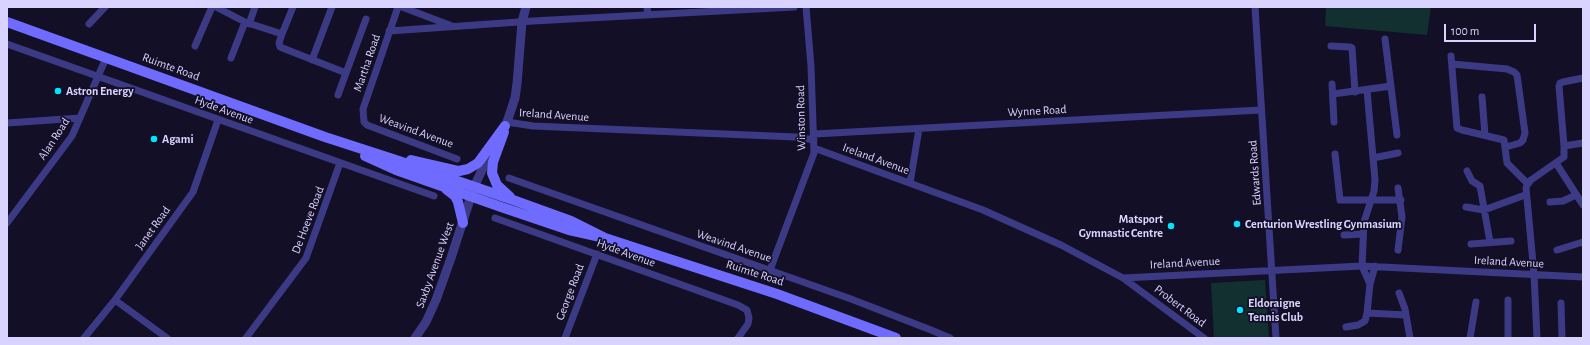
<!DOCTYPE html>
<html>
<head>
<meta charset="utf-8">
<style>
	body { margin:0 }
	#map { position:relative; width:1590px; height:345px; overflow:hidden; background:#130f26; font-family:"Alegreya Sans",sans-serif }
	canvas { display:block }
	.frame { position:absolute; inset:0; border:8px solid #d9d4ff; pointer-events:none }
	.scale { position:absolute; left:1444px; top:24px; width:92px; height:18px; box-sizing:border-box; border:2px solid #d9d4ff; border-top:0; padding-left:5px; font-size:12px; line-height:14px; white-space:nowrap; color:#d9d4ff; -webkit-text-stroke:3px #130f26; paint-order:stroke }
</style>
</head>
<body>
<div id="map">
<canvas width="1590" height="345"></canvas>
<div class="frame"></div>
<div class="scale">100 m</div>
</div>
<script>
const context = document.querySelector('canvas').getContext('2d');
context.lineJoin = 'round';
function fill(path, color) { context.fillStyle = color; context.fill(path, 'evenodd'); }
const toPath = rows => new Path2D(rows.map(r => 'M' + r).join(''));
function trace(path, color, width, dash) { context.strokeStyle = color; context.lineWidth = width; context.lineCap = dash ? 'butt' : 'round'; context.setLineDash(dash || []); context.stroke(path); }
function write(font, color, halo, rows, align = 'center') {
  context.font = font + ' "Alegreya Sans",sans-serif'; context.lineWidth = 3.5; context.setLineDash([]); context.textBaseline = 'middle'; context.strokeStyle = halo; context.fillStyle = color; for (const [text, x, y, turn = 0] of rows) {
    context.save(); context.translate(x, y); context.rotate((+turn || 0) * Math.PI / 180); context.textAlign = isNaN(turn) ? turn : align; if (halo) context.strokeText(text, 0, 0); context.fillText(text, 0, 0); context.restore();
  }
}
fill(toPath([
	[1326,7,1431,7,1427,35,1325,26],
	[1265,280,1269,338,1214,338,1211,283]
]), '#12302f');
trace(toPath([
	[216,7,245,22,282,34],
	[293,7,282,34,279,43,280,47,346,73,366,19],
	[398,7,363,109,364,122,367,125,457,159],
	[402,7,452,26],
	[647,7,648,15],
	[1255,7,1276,338],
	[89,24,105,7],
	[249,24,255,7],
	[389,31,533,21,794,7],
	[1385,39,1397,135],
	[7,44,434,196],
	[195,46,212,7],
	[1331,46,1350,47,1352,48,1355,92],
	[1451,56,1457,128,1462,130,1504,140,1507,163,1527,183],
	[231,58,245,22],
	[312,60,332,7],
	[1452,64,1507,69,1514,72,1517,75,1525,133,1523,140,1520,143,1506,147],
	[1332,84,1334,122],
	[1367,90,1375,180,1374,191,1364,222,1362,266,1370,284],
	[1333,94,1391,86],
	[338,95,346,73],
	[1482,97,1485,135],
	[507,122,533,126,796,137,814,140],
	[7,123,80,118],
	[814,134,1261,110],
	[1564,146,1583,143],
	[814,148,983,210,1061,245,1123,278,1362,266,1583,277],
	[1335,154,1340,200,1401,200],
	[1373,158,1398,153],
	[1556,163,1583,205],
	[1467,171,1472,181,1480,186,1490,242],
	[509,178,851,299,931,330,950,338],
	[910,183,919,129],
	[1550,202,1563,201,1576,195],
	[1466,207,1484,210,1525,195],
	[495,218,738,305,747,310,749,318,748,324,738,338],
	[7,223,72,136,106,58],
	[1344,235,1363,234],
	[1471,244,1511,241],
	[1398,250,1402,217,1398,188],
	[1557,250,1583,242],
	[770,270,814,153,811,66,806,7],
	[1123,278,1204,338],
	[1399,293,1405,309,1410,338],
	[115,300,167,338],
	[1561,303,1562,338],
	[1367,313,1406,315],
	[1346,327,1358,325,1365,321,1367,313,1370,284,1375,266],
	[84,338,115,300,193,192,218,120],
	[246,338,306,258,340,163],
	[565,338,597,254],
	[1470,338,1476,302],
	[1508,338,1508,300],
	[1537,338,1534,274,1526,188,1527,185,1531,180,1564,157,1564,146,1559,86,1560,83,1563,82,1583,78]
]), '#3d3a85', 7);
trace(toPath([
	[502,131,507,122,515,98,517,84,522,22,526,7],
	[415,338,426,322,436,300,451,258,474,187,491,151]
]), '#3d3a85', 9);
trace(toPath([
	[7,22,325,137,399,161,513,200,571,221,605,238],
	[504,132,493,162,492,173,497,185,510,197],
	[365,156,396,170,504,208,569,230,605,238,777,294,896,338],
	[411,160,459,171,468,169,478,163,505,126],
	[446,189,455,196,458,202,463,223]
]), '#6f6bff', 10);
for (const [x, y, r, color] of [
	[58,91,4,"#00e5ff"],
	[154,139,4,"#00e5ff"],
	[1237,224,4,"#00e5ff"],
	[1171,226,4,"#00e5ff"],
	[1240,310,4,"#00e5ff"]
]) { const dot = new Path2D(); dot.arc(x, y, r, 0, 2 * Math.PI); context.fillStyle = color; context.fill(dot); trace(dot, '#130f26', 1.5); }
write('12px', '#d9d4ff', '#130f26', [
	["Martha Road",367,63,-71],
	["Ruimte Road",171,67,20],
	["Hyde Avenue",224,110,20],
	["Wynne Road",1037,111,-3],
	["Ireland Avenue",554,115,4],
	["Winston Road",801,118,-91],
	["Weavind Avenue",416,131,20],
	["Alan Road",54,139,-57],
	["Ireland Avenue",876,159,20],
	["Edwards Road",1255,173,-94],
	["De Hoeve Road",308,220,-69],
	["Janet Road",153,228,-54],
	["Weavind Avenue",734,246,19],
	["Hyde Avenue",626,253,20],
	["Ireland Avenue",1509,262,3],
	["Ireland Avenue",1185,263,-3],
	["Saxby Avenue West",435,265,-70],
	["Ruimte Road",755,273,18],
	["George Road",570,292,-69],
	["Probert Road",1180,306,37]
]);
write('bold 12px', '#d9d4ff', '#130f26', [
	["Astron Energy",66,91],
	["Agami",162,139],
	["Matsport",1163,219,"right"],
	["Gymnastic Centre",1163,233,"right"],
	["Centurion Wrestling Gynmasium",1245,224],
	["Eldoraigne",1248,303],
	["Tennis Club",1248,317]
], 'left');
</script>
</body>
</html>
